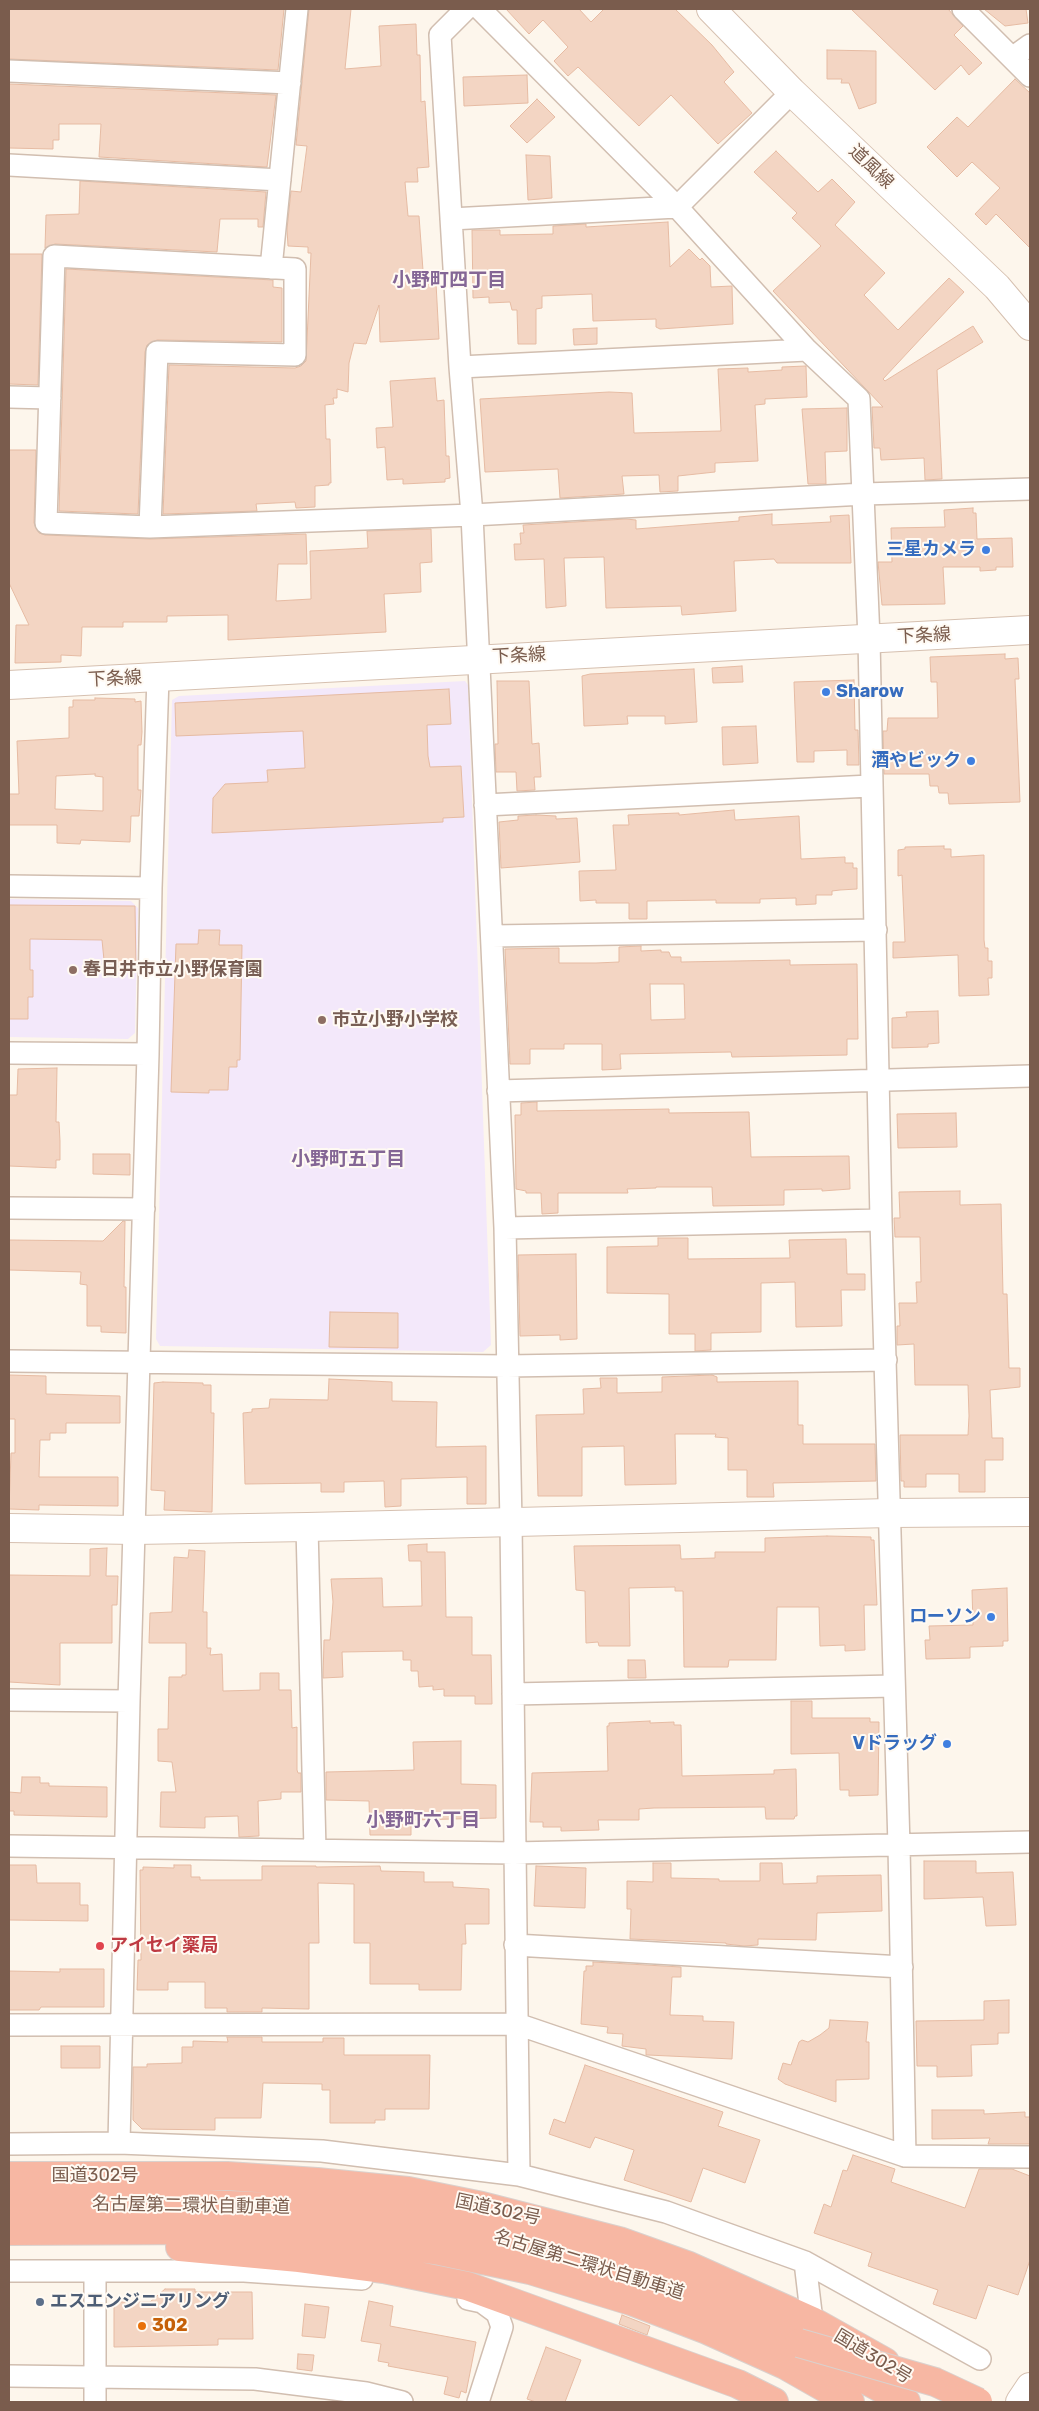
<!DOCTYPE html>
<html>
<head>
<meta charset="utf-8">
<style>
	body { margin:0 }
	#map { position:relative; width:1039px; height:2411px; overflow:hidden; background:#fdf6ec; font-family:Rubik,sans-serif }
	canvas { display:block }
	.frame { position:absolute; inset:0; border:10px solid #7a5c4d; pointer-events:none }
</style>
</head>
<body>
<div id="map">
<canvas width="1039" height="2411"></canvas>
<div class="frame"></div>
</div>
<script>
const context = document.querySelector('canvas').getContext('2d');
context.lineJoin = 'round';
function fill(path, color) { context.fillStyle = color; context.fill(path, 'evenodd'); }
const toPath = rows => new Path2D(rows.map(r => 'M' + r).join(''));
function trace(path, color, width, dash) { context.strokeStyle = color; context.lineWidth = width; context.lineCap = dash ? 'butt' : 'round'; context.setLineDash(dash || []); context.stroke(path); }
function write(font, color, halo, rows, align = 'center') {
  context.font = font + ' Rubik,"Noto Sans JP",sans-serif'; context.lineWidth = 4; context.setLineDash([]); context.textBaseline = 'middle'; context.strokeStyle = halo; context.fillStyle = color; for (const [text, x, y, turn = 0] of rows) {
    context.save(); context.translate(x, y); context.rotate((+turn || 0) * Math.PI / 180); context.textAlign = isNaN(turn) ? turn : align; if (halo) context.strokeText(text, 0, 0); context.fillText(text, 0, 0); context.restore();
  }
}
fill(toPath([
	[465,681,468,685,491,1345,483,1352,160,1346,156,1339,172,700,179,696],
	[9,899,131,901,138,908,135,1033,128,1039,9,1037]
]), '#f3e8fa');
const building = toPath([
	[9,9,284,9,278,70,9,59,9,9],
	[309,9,351,9,345,69,381,66,379,26,416,24,417,55,420,55,421,102,425,101,429,167,417,168,418,182,405,182,408,216,419,216,424,284,436,283,439,339,380,342,379,305,366,344,354,343,349,363,348,392,337,389,337,398,333,398,334,404,325,405,326,439,330,439,331,483,329,483,329,485,315,486,315,507,296,508,295,502,256,504,257,511,163,514,169,365,295,368,301,366,306,361,311,253,308,253,308,247,288,246,287,229,291,191,301,192,307,146,296,145,309,9],
	[506,9,579,9,591,22,604,9,675,9,712,45,734,72,724,82,752,113,718,144,671,95,639,126,578,67,568,76,554,61,568,47,543,20,529,34,506,9],
	[851,9,948,9,963,26,954,35,982,63,969,75,961,65,935,90,851,9],
	[984,9,1026,9,1028,23,1005,26,984,9],
	[827,50,876,51,876,103,859,109,849,83,841,83,842,79,827,79,827,50],
	[527,75,528,103,464,106,463,77,527,75],
	[1015,79,1030,93,1030,248,996,214,986,225,975,214,1000,188,972,162,957,177,927,147,957,117,968,127,1015,79],
	[9,84,276,95,267,167,99,157,101,124,59,124,59,140,53,140,53,149,9,148,9,84],
	[537,99,555,117,527,143,510,126,537,99],
	[776,151,818,192,832,179,855,202,835,225,885,273,864,295,898,330,949,278,964,292,883,379,885,381,973,326,983,342,937,370,942,479,925,480,924,458,881,460,880,448,874,448,872,407,883,407,773,291,821,246,792,218,797,213,754,172,776,151],
	[526,155,550,156,552,198,528,200,526,155],
	[80,181,266,192,263,227,258,227,258,219,220,219,217,252,55,244,45,248,46,215,79,214,80,181],
	[668,222,670,267,689,249,700,260,702,258,710,266,711,287,732,286,733,324,660,329,656,327,656,319,593,321,592,294,542,296,542,308,536,309,536,344,518,344,517,310,512,310,510,302,489,303,489,297,473,298,472,230,500,230,500,235,553,234,553,226,586,224,586,227,668,222],
	[9,254,42,254,38,385,9,384,9,254],
	[66,269,273,280,273,287,282,288,282,342,157,340,147,345,145,352,138,514,59,511,66,269],
	[597,328,597,344,574,345,573,329,597,328],
	[806,366,807,397,765,399,765,404,755,405,758,461,715,463,715,472,678,476,678,491,660,492,659,475,622,476,624,494,560,498,558,469,485,472,480,399,609,392,632,393,634,433,721,431,718,369,748,368,748,372,782,370,782,367,806,366],
	[435,378,437,401,444,400,446,456,449,456,450,478,445,479,445,482,403,484,403,479,387,480,385,447,377,448,376,428,393,427,390,381,435,378],
	[847,408,847,451,825,452,826,484,808,484,802,409,847,408],
	[9,450,36,450,34,523,39,533,45,535,150,539,306,534,307,564,278,564,276,601,311,599,310,551,368,548,367,531,431,529,432,562,420,563,421,592,384,594,386,632,228,640,228,615,167,616,167,622,123,622,123,627,82,627,81,656,61,655,61,662,15,663,16,625,29,625,9,583,9,450],
	[973,508,973,513,976,513,977,539,1012,538,1013,567,996,567,996,570,980,571,980,567,943,567,945,604,882,605,878,562,892,562,891,528,945,527,944,510,973,508],
	[772,514,772,525,831,522,830,516,849,515,851,563,777,563,774,559,734,561,736,611,682,615,681,606,606,608,604,557,564,558,566,606,546,608,544,559,515,560,514,544,521,544,520,533,524,533,523,525,626,519,636,520,636,529,739,521,739,517,772,514],
	[1005,654,1005,659,1018,658,1019,679,1015,679,1020,802,949,804,948,793,939,793,938,786,930,786,929,774,884,774,883,731,887,731,888,718,938,718,937,682,931,682,930,657,1005,654],
	[742,666,743,682,713,683,712,668,742,666],
	[694,669,697,722,665,724,665,716,627,716,628,724,584,726,582,676,590,674,694,669],
	[854,680,855,730,858,730,859,765,847,765,847,750,814,751,814,762,797,762,794,682,854,680],
	[497,681,529,681,532,744,539,743,541,777,534,777,535,790,517,791,516,772,496,772,495,744,498,744,497,681],
	[449,689,451,724,427,725,428,756,430,767,461,766,464,817,443,818,443,822,212,833,213,798,225,784,268,782,267,770,305,768,303,731,176,736,175,703,449,689],
	[95,698,135,699,135,702,141,701,142,732,141,745,138,745,138,790,141,790,139,816,131,816,130,842,81,840,80,844,57,843,57,825,9,825,9,794,19,794,17,741,69,738,69,707,73,707,73,700,95,700,95,698],
	[95,774,95,776,103,777,103,811,55,809,56,776,95,774],
	[756,726,758,763,723,765,722,727,756,726],
	[734,810,735,820,799,816,801,859,845,857,845,863,853,863,853,868,857,868,857,889,840,890,832,891,832,895,816,895,816,904,796,905,796,898,760,899,760,903,716,903,716,900,647,901,647,919,629,919,629,903,596,903,596,900,580,901,579,871,616,870,613,825,629,825,628,815,679,813,679,815,734,810],
	[536,815,556,816,556,819,577,818,580,862,501,868,499,822,518,820,518,816,536,815],
	[944,846,944,849,951,849,951,857,984,855,984,940,985,948,988,948,988,961,992,961,992,978,988,978,989,995,959,996,958,955,893,958,893,942,905,942,902,875,898,876,898,850,905,849,905,847,944,846],
	[9,905,135,906,136,970,105,970,102,940,30,939,30,970,33,970,33,997,28,997,28,1019,9,1019,9,905],
	[199,930,220,930,219,945,242,945,240,1060,237,1060,237,1067,229,1067,228,1090,209,1090,209,1093,171,1092,176,944,198,944,199,930],
	[641,946,641,951,661,950,661,952,669,952,671,957,681,957,681,962,790,960,790,965,857,964,858,1039,847,1039,847,1055,732,1057,731,1052,620,1054,621,1069,602,1070,602,1044,564,1044,564,1049,530,1049,530,1064,510,1064,505,949,559,948,559,963,596,963,619,962,619,947,641,946],
	[650,984,684,984,685,1019,651,1020,650,984],
	[938,1011,939,1043,928,1044,928,1047,892,1048,892,1018,907,1017,906,1012,938,1011],
	[57,1068,56,1122,59,1122,60,1141,60,1160,56,1160,56,1168,9,1166,9,1095,17,1095,18,1069,57,1068],
	[537,1102,537,1111,669,1109,669,1113,749,1112,751,1157,849,1156,850,1189,822,1191,822,1189,784,1190,784,1205,713,1206,712,1187,656,1187,656,1188,627,1189,628,1193,558,1193,558,1213,542,1214,541,1193,526,1193,526,1191,516,1189,515,1115,521,1115,521,1103,537,1102],
	[956,1113,957,1147,898,1148,897,1114,956,1113],
	[93,1154,130,1154,130,1175,93,1174,93,1154],
	[960,1191,960,1205,1001,1204,1003,1294,1007,1294,1009,1368,1020,1368,1020,1387,990,1390,992,1438,1003,1438,1003,1460,985,1460,985,1492,959,1492,959,1474,926,1474,926,1487,904,1487,904,1481,901,1481,900,1435,968,1435,969,1416,968,1385,915,1385,914,1344,897,1345,897,1326,900,1326,899,1303,917,1303,916,1282,921,1282,920,1237,895,1237,894,1218,900,1218,899,1192,960,1191],
	[123,1221,125,1221,124,1287,126,1287,126,1333,101,1332,101,1326,87,1326,87,1285,80,1284,81,1272,9,1270,9,1240,103,1241,123,1221],
	[658,1238,688,1238,688,1259,790,1258,789,1240,846,1239,847,1274,865,1274,865,1290,841,1290,842,1326,796,1327,795,1282,761,1283,761,1332,711,1333,711,1350,695,1351,695,1334,669,1334,669,1294,607,1293,607,1247,658,1246,658,1238],
	[576,1254,577,1339,560,1340,560,1335,520,1336,518,1255,576,1254],
	[330,1312,398,1313,398,1348,329,1347,330,1312],
	[9,1375,46,1376,46,1394,120,1396,120,1423,66,1423,66,1433,50,1433,50,1440,40,1440,39,1477,118,1477,118,1506,39,1505,39,1510,9,1509,11,1453,15,1453,15,1419,9,1419,9,1375],
	[712,1375,717,1377,717,1382,798,1381,798,1425,803,1425,803,1444,875,1444,876,1481,773,1483,774,1497,747,1497,747,1470,728,1470,728,1438,715,1437,716,1434,675,1434,676,1484,625,1485,624,1446,582,1447,582,1496,538,1496,536,1415,584,1414,583,1389,601,1388,600,1378,617,1378,617,1393,662,1392,662,1377,712,1375],
	[329,1379,392,1382,392,1401,437,1402,436,1447,486,1446,486,1504,467,1504,467,1477,401,1479,401,1506,385,1507,384,1481,344,1482,344,1492,321,1492,321,1483,245,1484,243,1413,252,1412,252,1409,269,1408,270,1399,328,1400,329,1379],
	[163,1382,203,1383,203,1385,211,1385,211,1413,214,1413,212,1512,164,1510,165,1491,151,1490,154,1383,163,1382],
	[827,1536,871,1537,871,1540,874,1540,877,1605,864,1605,865,1650,845,1651,845,1645,820,1646,819,1607,777,1607,776,1660,729,1660,728,1667,684,1667,683,1591,675,1591,675,1587,629,1588,630,1646,599,1646,598,1642,586,1643,585,1591,576,1590,574,1546,680,1545,681,1559,715,1558,715,1552,765,1552,765,1538,827,1536],
	[427,1544,427,1552,445,1552,446,1617,472,1617,472,1655,491,1655,492,1704,475,1704,475,1696,444,1696,444,1689,433,1690,433,1686,419,1687,418,1671,411,1671,411,1660,403,1660,403,1651,342,1652,343,1677,323,1678,324,1640,330,1640,333,1602,331,1579,382,1578,383,1607,422,1606,421,1561,409,1561,408,1545,427,1544],
	[107,1548,106,1576,118,1576,117,1605,112,1605,112,1643,60,1643,60,1685,9,1682,9,1575,90,1576,90,1549,107,1548],
	[189,1550,205,1551,203,1612,207,1612,207,1648,211,1648,210,1655,222,1654,223,1691,260,1690,260,1673,279,1673,279,1690,291,1690,292,1728,297,1727,297,1770,298,1773,301,1773,301,1792,281,1792,281,1799,258,1801,259,1836,239,1837,238,1816,205,1817,205,1828,160,1827,161,1792,176,1792,172,1762,158,1761,158,1729,168,1729,169,1677,182,1677,182,1675,186,1675,186,1643,149,1643,150,1613,172,1612,174,1557,188,1558,189,1550],
	[1007,1588,1008,1641,1003,1641,1003,1646,970,1647,970,1658,926,1659,925,1640,930,1640,929,1626,973,1625,972,1590,1007,1588],
	[628,1660,645,1660,646,1678,628,1678,628,1660],
	[791,1701,812,1701,812,1718,870,1718,870,1722,879,1722,878,1795,849,1796,849,1790,840,1790,839,1753,791,1754,791,1701],
	[650,1721,650,1723,674,1722,674,1725,681,1725,682,1776,774,1774,774,1770,796,1769,797,1816,795,1816,794,1819,766,1819,765,1807,654,1808,639,1809,639,1820,598,1820,599,1830,561,1831,561,1827,543,1827,543,1822,530,1822,532,1773,608,1771,607,1726,609,1726,609,1723,650,1721],
	[461,1741,461,1784,496,1785,496,1818,411,1820,411,1835,370,1835,369,1801,326,1800,326,1772,414,1770,413,1742,461,1741],
	[22,1777,40,1777,40,1783,49,1783,49,1786,107,1787,107,1817,14,1815,14,1811,9,1811,9,1792,21,1793,22,1777],
	[924,1861,976,1861,976,1873,1013,1872,1016,1925,986,1926,983,1897,924,1899,924,1861],
	[653,1863,671,1863,671,1878,719,1879,719,1881,760,1881,760,1863,782,1863,783,1884,817,1883,817,1876,881,1875,882,1911,817,1913,816,1940,758,1939,758,1945,744,1946,726,1944,726,1943,630,1939,631,1909,627,1909,627,1881,653,1882,653,1863],
	[9,1865,36,1865,37,1883,80,1883,80,1905,88,1905,88,1921,9,1920,9,1865],
	[174,1865,191,1865,191,1877,200,1877,200,1880,262,1880,262,1866,316,1866,316,1867,380,1866,381,1871,424,1872,424,1882,453,1882,453,1887,489,1889,489,1924,465,1924,466,1944,462,1944,461,1990,419,1990,419,1984,370,1984,370,1943,354,1943,354,1884,318,1883,319,1943,309,1943,309,2009,262,2008,262,2012,227,2012,227,2008,205,2008,205,1982,168,1982,168,1990,137,1990,138,1960,141,1960,140,1870,143,1870,143,1867,174,1868,174,1865],
	[536,1866,586,1868,585,1908,534,1906,536,1866],
	[593,1962,681,1967,681,1977,672,1977,670,2015,703,2016,703,2021,734,2022,732,2059,648,2055,646,2055,646,2049,622,2046,623,2034,607,2033,608,2027,581,2024,584,1971,586,1971,586,1966,593,1966,593,1962],
	[60,1969,104,1969,104,2007,41,2007,39,2010,9,2010,9,1971,60,1972,60,1969],
	[1009,2000,1009,2033,998,2033,998,2044,971,2045,972,2076,937,2077,937,2066,917,2066,916,2021,984,2020,984,2001,1009,2000],
	[830,2020,868,2022,866,2042,869,2042,869,2079,836,2080,836,2102,785,2084,778,2079,783,2063,791,2065,799,2042,802,2040,808,2042,820,2035,829,2028,830,2020],
	[227,2037,262,2037,262,2042,323,2042,323,2038,344,2038,344,2055,430,2055,429,2109,385,2109,385,2120,375,2120,375,2123,330,2123,330,2090,322,2090,322,2084,263,2083,261,2118,215,2118,215,2130,142,2129,133,2120,133,2067,147,2067,147,2064,182,2063,182,2047,193,2047,193,2041,228,2042,227,2037],
	[61,2046,100,2046,100,2068,61,2068,61,2046],
	[585,2065,723,2112,718,2126,760,2140,745,2183,703,2168,691,2202,624,2180,634,2150,595,2137,590,2148,549,2134,554,2119,565,2123,585,2065],
	[932,2110,984,2110,984,2114,1025,2112,1025,2117,1030,2117,1030,2144,988,2144,990,2138,932,2139,932,2110],
	[853,2155,895,2169,891,2182,965,2208,979,2169,1012,2169,1030,2176,1030,2260,1018,2295,988,2285,976,2319,933,2304,938,2290,868,2266,872,2253,814,2233,824,2204,831,2207,843,2170,847,2171,853,2155],
	[165,2289,195,2289,195,2292,252,2292,253,2339,218,2339,218,2345,114,2347,114,2302,150,2302,165,2289],
	[369,2301,393,2306,390,2326,476,2342,466,2393,461,2391,459,2398,444,2394,448,2377,388,2366,389,2363,378,2361,381,2344,361,2341,369,2301],
	[305,2304,329,2307,325,2338,302,2336,305,2304],
	[622,2315,650,2326,647,2335,619,2324,622,2315],
	[546,2347,581,2360,565,2402,536,2402,527,2399,546,2347],
	[298,2354,314,2355,312,2371,297,2369,298,2354]
]);
fill(building, '#f3d5c3');
trace(building, '#e6bba3', 1);
const street = toPath([
	[466,9,440,35,460,367,472,515,505,1228,511,1523,519,2175],
	[480,9,677,207,807,350,859,399,869,639,881,1220,899,1846,905,2156],
	[963,9,1030,76],
	[1012,58,1030,45],
	[9,71,290,83],
	[9,165,280,180],
	[451,219,677,207,792,92],
	[271,268,297,9],
	[460,367,807,350],
	[9,397,50,398],
	[150,527,157,352,295,355,295,269,54,256,46,523,150,527,472,515,864,494,1030,489],
	[485,805,870,786],
	[9,886,151,888],
	[492,936,876,930],
	[9,1053,148,1054],
	[498,1091,1030,1076],
	[9,1208,144,1209],
	[505,1228,881,1220],
	[9,1361,507,1366,886,1360],
	[307,1527,315,1850],
	[513,1694,894,1686],
	[9,1700,129,1701],
	[9,1846,514,1853,1030,1842],
	[515,1945,902,1967],
	[9,2025,517,2024,905,2156,1030,2157],
	[119,2143,129,1701,148,1054,151,888,158,677],
	[9,2144,119,2143,322,2151,519,2175,666,2212,805,2262,980,2359],
	[805,2262,812,2321],
	[9,2271,244,2271,362,2279],
	[95,2271,95,2402],
	[468,2299,482,2302,497,2313,502,2327,478,2402],
	[9,2376,255,2379,366,2393,402,2402]
]);
const secondary = toPath([
	[711,9,792,92,997,287,1030,326],
	[9,685,1030,630],
	[9,1528,135,1530,307,1527,890,1513,1030,1512],
	[1020,2402,1030,2387]
]);
const highway = toPath([
	[9,2176,227,2176,317,2182,408,2191,482,2206,619,2241,689,2266,812,2321,885,2362],
	[9,2203,207,2204,336,2210,442,2224,539,2246,635,2275,721,2307,799,2343,906,2402],
	[9,2231,207,2230,335,2236,440,2251,530,2270,631,2301,707,2330,785,2365,850,2402],
	[180,2247,299,2258,384,2269,467,2286,738,2384,774,2402]
]);
trace(street, '#d1beb0', 24);
trace(secondary, '#d6c0b0', 30);
trace(highway, '#dad1cd', 30);
trace(street, '#fff', 21);
trace(secondary, '#fff', 28);
trace(highway, '#f7b7a3', 28);
const highwayBridge = toPath([
	[799,2343,935,2382,978,2402]
]);
trace(highwayBridge, '#dad1cd', 30, []);
trace(highwayBridge, '#f7b7a3', 28);
for (const [x, y, r, color] of [
	[986,550,5,"#3f7fe0"],
	[826,692,5,"#3f7fe0"],
	[971,761,5,"#3f7fe0"],
	[73,970,5,"#8d6e63"],
	[322,1020,5,"#8d6e63"],
	[991,1617,5,"#3f7fe0"],
	[947,1744,5,"#3f7fe0"],
	[100,1946,5,"#e0444e"],
	[40,2302,5,"#5c6f8a"],
	[142,2326,5,"#e8710a"]
]) { const dot = new Path2D(); dot.arc(x, y, r, 0, 2 * Math.PI); context.fillStyle = color; context.fill(dot); trace(dot, '#fffaf3', 2); }
write('18px', '#7a5c4d', '#fffaf3', [
	["道風線",871,167,44],
	["下条線",924,636,-3],
	["下条線",519,656,-3],
	["下条線",115,679,-3],
	["国道302号",95,2176],
	["名古屋第二環状自動車道",191,2206,1],
	["国道302号",498,2210,12],
	["名古屋第二環状自動車道",589,2265,17],
	["国道302号",873,2357,31]
]);
write('bold 18px', '#366cbe', '#fffaf3', [
	["三星カメラ",976,550],
	["Sharow",836,692,"left"],
	["酒やビック",961,761],
	["ローソン",981,1617],
	["Vドラッグ",937,1744]
], 'right');
write('bold 18px', '#785e54', '#fffaf3', [
	["春日井市立小野保育園",83,970],
	["市立小野小学校",332,1020]
], 'left');
write('bold 18px', '#be3a42', '#fffaf3', [
	["アイセイ薬局",110,1946]
], 'left');
write('bold 18px', '#4e5e75', '#fffaf3', [
	["エスエンジニアリング",50,2302]
], 'left');
write('bold 18px', '#c56008', '#fffaf3', [
	["302",152,2326]
], 'left');
write('bold 19px', '#846695', '#fffaf3', [
	["小野町四丁目",449,281],
	["小野町五丁目",348,1160],
	["小野町六丁目",423,1821]
]);
</script>
</body>
</html>
